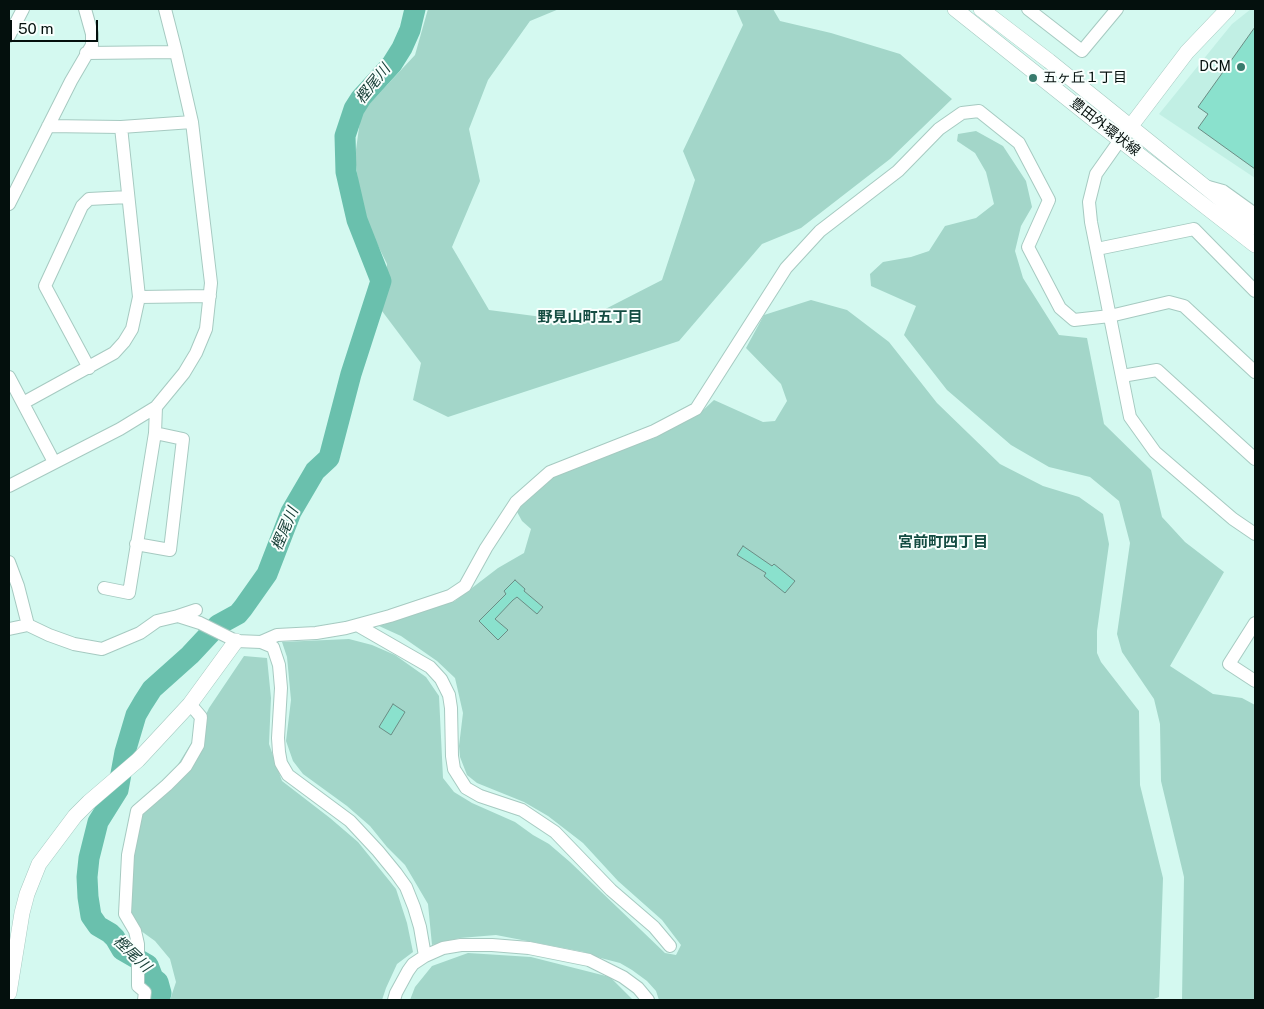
<!DOCTYPE html>
<html>
<head>
<meta charset="utf-8">
<style>
	body { margin:0 }
	#map { position:relative; width:1264px; height:1009px; overflow:hidden; background:#d4f9f0; font-family:"Public Sans",sans-serif }
	canvas { display:block }
	.frame { position:absolute; inset:0; border:10px solid #04100d; pointer-events:none }
	.scale { position:absolute; left:10px; top:20px; width:88px; height:22px; box-sizing:border-box; border:2px solid #04100d; border-top:0; padding-left:6px; font-size:15px; line-height:18px; white-space:nowrap; color:#04100d; -webkit-text-stroke:4px #f8fffd; paint-order:stroke }
</style>
</head>
<body>
<div id="map">
<canvas width="1264" height="1009"></canvas>
<div class="frame"></div>
<div class="scale">50 m</div>
</div>
<script>
const context = document.querySelector('canvas').getContext('2d');
context.lineJoin = 'round';
function fill(path, color) { context.fillStyle = color; context.fill(path, 'evenodd'); }
const toPath = rows => new Path2D(rows.map(r => 'M' + r).join(''));
function trace(path, color, width, dash) { context.strokeStyle = color; context.lineWidth = width; context.lineCap = dash ? 'butt' : 'round'; context.setLineDash(dash || []); context.stroke(path); }
function write(font, color, halo, rows, align = 'center') {
  context.font = font + ' "Public Sans","Noto Sans JP",sans-serif'; context.lineWidth = 4; context.setLineDash([]); context.textBaseline = 'middle'; context.strokeStyle = halo; context.fillStyle = color; for (const [text, x, y, turn = 0] of rows) {
    context.save(); context.translate(x, y); context.rotate((+turn || 0) * Math.PI / 180); context.textAlign = isNaN(turn) ? turn : align; if (halo) context.strokeText(text, 0, 0); context.fillText(text, 0, 0); context.restore();
  }
}
fill(toPath([
	[1251,9,1255,9,1255,178,1159,114,1232,24]
]), '#c1efe4');
fill(toPath([
	[428,9,559,9,530,21,488,80,469,129,480,181,452,247,489,310,580,322,662,280,695,180,683,151,743,25,736,9,773,9,780,21,831,33,900,54,952,99,890,159,801,228,762,244,679,341,448,417,413,400,421,363,382,311,387,264,362,213,355,157,361,113,415,55],
	[976,131,1003,146,1026,181,1032,207,1021,226,1015,251,1023,278,1059,335,1087,338,1104,424,1151,470,1162,517,1185,542,1224,572,1170,666,1213,694,1242,698,1255,705,1255,1000,1182,1000,1184,877,1161,781,1160,724,1154,699,1122,652,1117,634,1130,543,1119,501,1090,477,1049,467,1011,445,947,390,904,335,916,306,871,286,870,274,883,262,911,257,929,251,945,226,976,218,994,204,986,172,975,153,957,141,958,134],
	[811,300,847,310,889,342,937,403,1000,464,1043,486,1079,497,1103,514,1109,544,1097,631,1097,653,1101,662,1139,711,1140,785,1163,878,1159,997,1151,1000,659,1000,656,991,647,981,632,970,620,963,593,956,584,952,496,935,460,938,432,945,428,904,405,865,387,847,370,826,347,806,303,774,293,761,286,741,291,700,287,657,282,642,349,639,372,645,395,655,426,677,439,696,443,778,454,792,472,803,515,822,533,835,549,844,570,862,665,953,676,955,681,945,662,920,618,881,583,843,548,816,524,802,477,783,467,775,460,757,459,746,463,713,455,678,437,661,401,636,379,626,455,601,498,568,524,553,531,529,522,521,516,510,554,476,654,438,699,414,714,400,763,422,775,421,787,401,781,384,746,348,764,315],
	[244,656,267,658,271,698,269,744,282,781,330,818,358,842,396,889,407,923,413,952,397,964,386,988,382,1000,170,1000,176,982,170,959,155,941,130,923,127,902,120,881,124,863,148,799,169,779,198,732,209,708],
	[468,953,531,957,610,977,633,1000,410,1000,415,987,432,966]
]), '#a3d6c9');
trace(toPath([
	[159,1000,161,993,158,982,153,978,148,965,122,950,115,938,110,933,98,926,91,916,88,897,87,877,89,858,98,822,118,790,125,752,136,715,143,703,152,689,190,655,218,625,238,614,243,608,267,574,291,512,315,471,329,458,351,374,381,281,357,220,346,172,345,136,354,109,361,98,392,64,402,48,410,30,415,9]
]), '#6ac0ad', 21);
const building = toPath([
	[1255,27,1255,169,1198,128,1208,114,1198,107,1255,27],
	[743,546,772,566,774,564,795,581,785,593,764,576,766,573,737,555,743,546],
	[515,580,525,589,524,591,543,607,537,614,517,597,513,600,495,619,508,630,498,640,479,621,506,594,504,591,515,580],
	[393,704,405,712,391,735,379,727,393,704]
]);
fill(building, '#8ae1cd');
trace(building, '#6b8d85', 1);
const minor = toPath([
	[1028,9,1082,51,1117,9],
	[9,36,23,9],
	[86,53,176,52],
	[48,126,121,127,192,122],
	[1120,140,1096,174,1089,202,1091,222,1130,417,1155,452,1233,519,1255,534],
	[1205,186,1223,191,1255,214],
	[9,204,71,81,92,45,92,34,85,9],
	[1097,249,1194,229,1255,291],
	[139,297,210,296],
	[89,368,45,286,82,206,89,199,128,197],
	[1122,376,1157,370,1255,459],
	[9,377,54,462],
	[23,403,114,353,124,342,132,329,139,297,121,127],
	[9,486,120,429,156,407,184,373,196,353,206,329,211,283,192,122,176,52,165,9],
	[136,544,170,550,183,439,155,433],
	[9,562,18,586,28,625],
	[104,588,129,593,155,433,156,407],
	[178,616,196,610],
	[1255,623,1229,664,1255,681],
	[357,625,430,667,441,679,449,695,451,708,452,756,454,769,466,788,480,796,522,810,555,832,611,890,654,927,670,946],
	[9,629,28,625,49,635,74,644,102,649,140,633,157,621,178,616,200,623,236,641,261,642,273,647,279,665,281,688,278,738,279,752,281,763,288,775,350,821,378,851,396,873,406,887,414,907,420,927,425,956],
	[261,642,277,635,316,633,346,628,390,616,450,596,465,586,486,548,516,502,550,472,654,431,696,409,786,268,820,231,898,171,939,129,962,113,979,111,1019,143,1049,200,1028,247,1060,308,1074,320,1110,316,1169,302,1184,306,1255,372],
	[144,1000,145,992,138,986,138,944,135,931,125,914,128,855,137,811,167,785,186,766,198,745,201,717,190,704],
	[394,1000,396,993,408,971,413,964,425,956,443,948,461,945,492,945,529,948,589,960,623,977,638,988,648,1000]
]);
const tertiary = toPath([
	[955,9,1093,119,1255,245],
	[981,9,1049,61,1255,227],
	[1124,135,1187,52,1228,9],
	[9,993,22,913,27,894,39,864,75,816,89,802,138,760,190,704,236,641]
]);
trace(minor, '#a6cac1', 14);
trace(tertiary, '#a6cac1', 16);
trace(minor, '#fff', 12);
trace(tertiary, '#fff', 15);
for (const [x, y, r, color] of [
	[1241,67,5,"#387b6d"],
	[1033,78,5,"#387b6d"]
]) { const dot = new Path2D(); dot.arc(x, y, r, 0, 2 * Math.PI); context.fillStyle = color; context.fill(dot); trace(dot, '#f8fffd', 2); }
write('14px', '#04100d', '#f8fffd', [
	["DCM",1231,67],
	["五ヶ丘１丁目",1043,78,"left"]
], 'right');
write('14px', '#04100d', '#f8fffd', [
	["豊田外環状線",1105,127,38]
]);
write('italic 15px', '#143c34', '#f8fffd', [
	["樫尾川",373,84,-51],
	["樫尾川",285,529,-67],
	["樫尾川",132,954,43]
]);
write('bold 15px', '#144c42', '#f8fffd', [
	["野見山町五丁目",590,317],
	["宮前町四丁目",943,542]
]);
</script>
</body>
</html>
